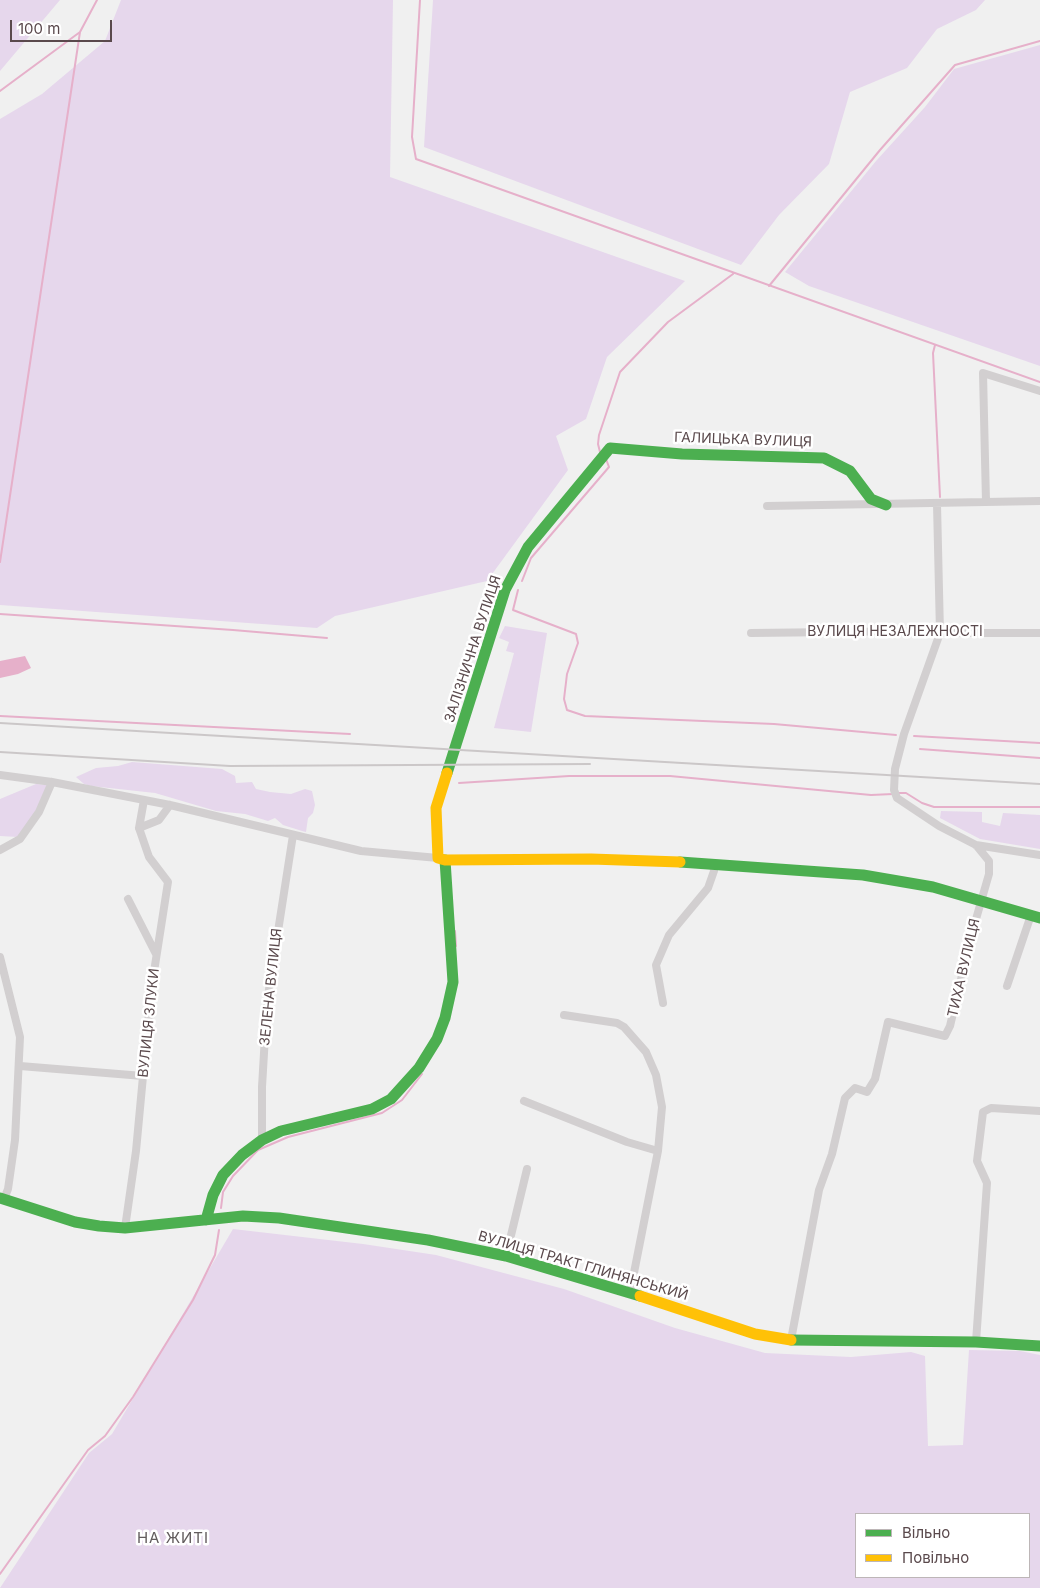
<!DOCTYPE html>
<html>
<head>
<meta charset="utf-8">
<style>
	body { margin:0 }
	#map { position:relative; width:1040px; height:1588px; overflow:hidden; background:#f0f0f0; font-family:Inter,sans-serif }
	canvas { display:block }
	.legend { position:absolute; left:855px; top:1513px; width:175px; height:65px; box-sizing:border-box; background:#fff; border:1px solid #bdb6b7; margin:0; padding:6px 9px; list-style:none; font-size:15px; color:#5a494c }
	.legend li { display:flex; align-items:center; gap:10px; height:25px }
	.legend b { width:25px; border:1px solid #bdb6b7 }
	.scale { position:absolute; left:10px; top:20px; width:102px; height:22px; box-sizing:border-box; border:2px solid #5a494c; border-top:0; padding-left:6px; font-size:15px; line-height:18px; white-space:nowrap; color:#5a494c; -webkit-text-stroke:4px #fff; paint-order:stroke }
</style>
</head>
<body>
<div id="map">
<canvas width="1040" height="1588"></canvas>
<ul class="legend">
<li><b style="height:6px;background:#4caf50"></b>Вільно</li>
<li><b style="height:6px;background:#ffc107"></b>Повільно</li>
</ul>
<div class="scale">100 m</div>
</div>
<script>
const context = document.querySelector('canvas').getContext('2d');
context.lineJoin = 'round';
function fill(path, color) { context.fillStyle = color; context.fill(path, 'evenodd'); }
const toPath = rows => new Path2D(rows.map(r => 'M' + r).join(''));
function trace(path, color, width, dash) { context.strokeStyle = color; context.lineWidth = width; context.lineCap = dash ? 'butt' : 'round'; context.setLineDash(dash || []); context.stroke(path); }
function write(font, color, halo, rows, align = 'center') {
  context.font = font + ' Inter,sans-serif'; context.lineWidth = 5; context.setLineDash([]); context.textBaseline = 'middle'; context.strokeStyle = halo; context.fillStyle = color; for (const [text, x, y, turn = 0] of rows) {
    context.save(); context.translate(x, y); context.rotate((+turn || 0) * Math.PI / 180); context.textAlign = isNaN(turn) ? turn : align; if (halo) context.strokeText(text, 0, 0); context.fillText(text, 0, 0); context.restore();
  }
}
fill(toPath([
	[0,0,60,0,0,71],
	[121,0,393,0,390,177,685,281,607,357,586,419,556,436,568,470,487,581,335,616,317,628,0,605,0,119,42,94,105,41],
	[433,0,985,0,976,10,937,29,907,68,850,92,829,164,779,215,741,265,424,147],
	[1040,45,1040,366,809,286,785,272,876,161,925,107,954,69],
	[505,626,547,633,531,732,494,728,514,653,506,651,509,642,499,638],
	[132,762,222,769,235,776,236,783,252,782,256,789,270,792,291,794,305,789,312,791,315,805,313,813,308,818,306,832,302,831,283,825,275,818,268,821,245,814,216,811,155,793,91,786,84,784,76,777,96,768,118,766],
	[36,784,49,785,41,803,18,837,0,836,0,799],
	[941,811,982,812,982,822,1000,826,1003,813,1040,815,1040,849,980,839,940,818],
	[233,1229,363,1244,436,1255,564,1289,675,1328,765,1353,851,1357,911,1352,925,1356,928,1446,963,1445,969,1350,1020,1351,1040,1355,1040,1588,0,1588,89,1453,112,1434],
	[856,1514,1029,1514,1029,1577,856,1577]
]), '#e6d7ec');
fill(toPath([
	[25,656,31,668,18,674,0,678,0,661]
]), '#e6b0ca');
trace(toPath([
	[420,0,412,137,416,159,1040,382],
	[0,91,80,32,97,0],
	[769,286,880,150,955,65,1040,41],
	[935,345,933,353,940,497],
	[600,452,598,444,599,435,620,372,668,322,733,274],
	[0,562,80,32],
	[522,581,531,558,609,467,606,459],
	[518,590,513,610,576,634,578,643,567,674,564,699,567,710,585,716,774,724,896,735],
	[0,614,233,630,327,638],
	[0,716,350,734],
	[914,736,1040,743],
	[920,749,1040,758],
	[459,783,569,776,670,776,871,795,893,794],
	[898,793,906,793,922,803,934,807,1040,807],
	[455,931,456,946],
	[221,1208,223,1192,233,1176,258,1150,288,1137,382,1113,402,1100,422,1074],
	[0,1574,88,1450,105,1436,133,1397,193,1300,215,1255,219,1230]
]), '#e6b0ca', 2);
trace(toPath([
	[986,502,983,373,1040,391],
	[767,506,1040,501],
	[751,633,922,631,940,633,1040,633],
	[0,775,52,782,170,805,361,851,438,858],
	[139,828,144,800],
	[976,845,1040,855],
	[0,850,20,839,39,812,52,782],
	[128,899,156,954],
	[0,957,20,1037,15,1140,8,1189,4,1199],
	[1007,986,1031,915],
	[663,1003,656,965,669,935,708,888,714,871,713,863],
	[564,1015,617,1023,624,1027,646,1052,656,1075,662,1107,658,1151,630,1293],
	[20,1066,143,1076],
	[524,1101,627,1142,658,1151],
	[262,1140,262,1087,267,1002,293,835],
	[125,1228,136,1151,151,991,168,882,149,857,139,828,159,820,170,805],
	[506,1256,527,1169],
	[791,1340,819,1190,832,1154,845,1098,855,1088,867,1092,875,1079,888,1022,945,1036,950,1026,972,933,989,874,989,861,976,845,939,826,897,798,894,790,895,769,904,734,940,633,937,504],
	[976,1342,987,1183,977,1161,983,1112,991,1108,1040,1111]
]), '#d2cfd0', 8);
trace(toPath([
	[447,773,505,590,528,547,610,448,682,454,824,458,850,471,871,499,886,505],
	[680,862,863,875,933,887,1040,918],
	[0,1198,75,1222,99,1226,125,1228,243,1216,279,1218,428,1240,506,1256,640,1296],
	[206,1220,213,1195,223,1175,242,1155,262,1140,281,1131,372,1109,391,1099,419,1068,437,1039,445,1018,453,982,445,860],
	[791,1340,976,1342,1040,1346]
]), '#4caf50', 11);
trace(toPath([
	[447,773,436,808,438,858,445,860,591,859,680,862],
	[640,1296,755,1334,791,1340]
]), '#ffc107', 11);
trace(toPath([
	[0,723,1040,784],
	[0,752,230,766,590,764]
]), '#cbc7c8', 2);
write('14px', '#5a494c', '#fff', [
	["ГАЛИЦЬКА ВУЛИЦЯ",743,440,2],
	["ВУЛИЦЯ НЕЗАЛЕЖНОСТІ",895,632],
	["ЗАЛІЗНИЧНА ВУЛИЦЯ",473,649,-72],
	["ТИХА ВУЛИЦЯ",964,968,-77],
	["ЗЕЛЕНА ВУЛИЦЯ",271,987,-84],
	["ВУЛИЦЯ ЗЛУКИ",149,1023,-84],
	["ВУЛИЦЯ ТРАКТ ГЛИНЯНСЬКИЙ",583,1266,16]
]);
context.letterSpacing = '1px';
write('15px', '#625c5d', '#fff', [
	["НА ЖИТІ",173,1538]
]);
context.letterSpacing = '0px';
</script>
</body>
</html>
